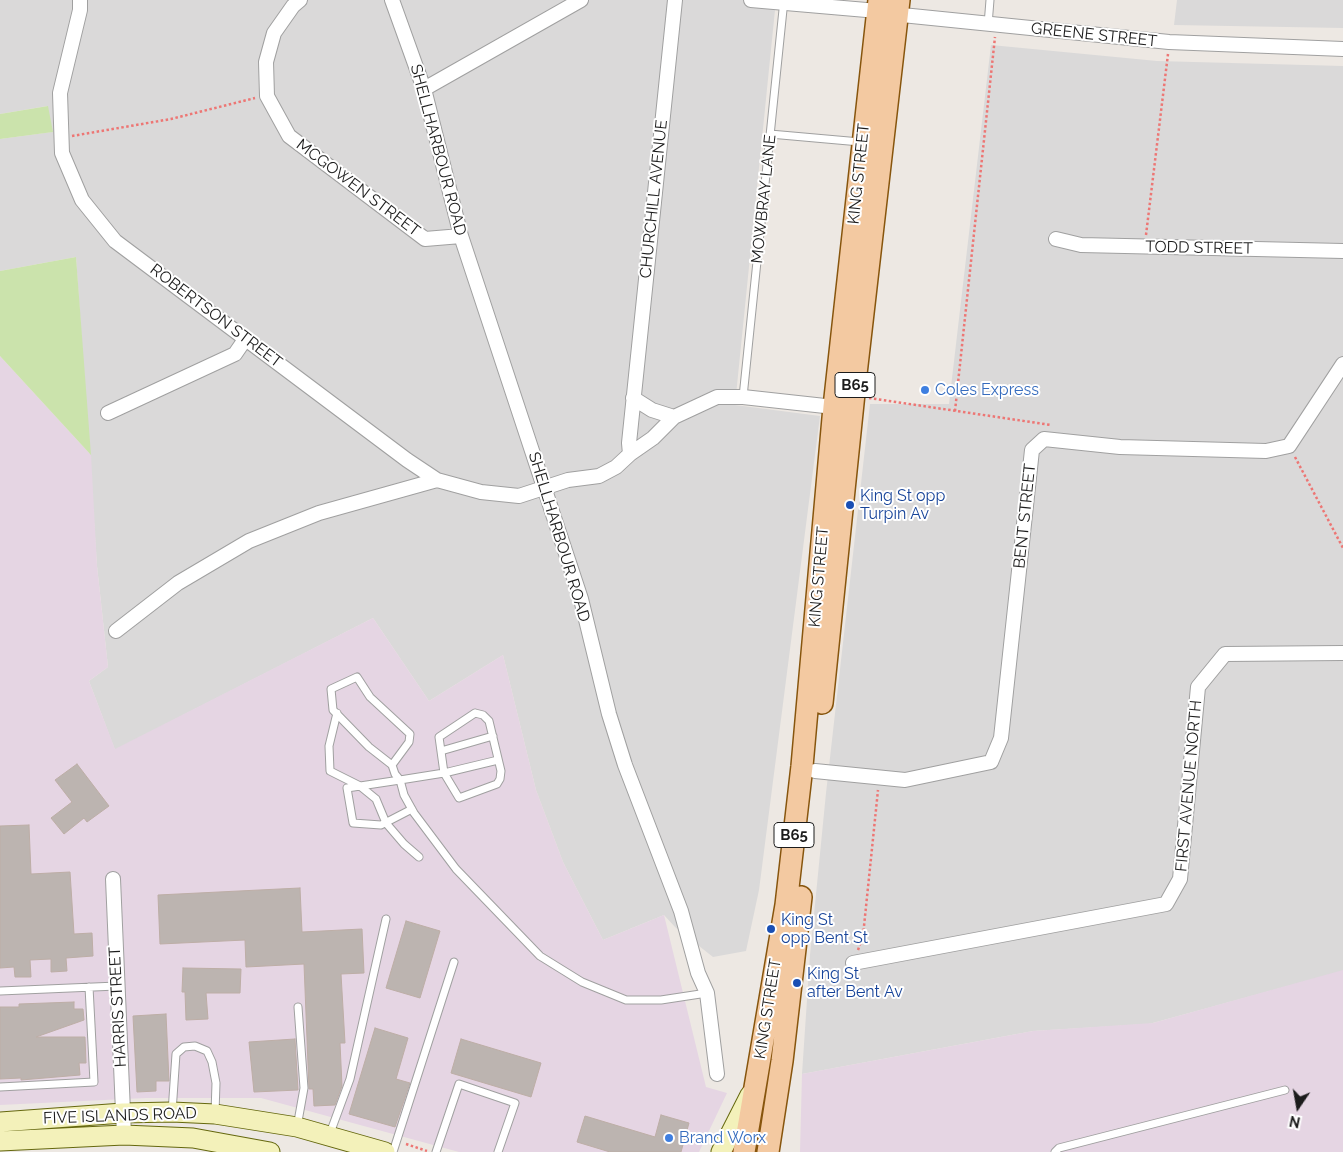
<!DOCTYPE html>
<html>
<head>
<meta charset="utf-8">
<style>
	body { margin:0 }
	#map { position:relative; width:1343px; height:1152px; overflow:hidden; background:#ede8e3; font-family:Raleway,sans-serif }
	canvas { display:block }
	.north { position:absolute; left:1273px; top:1082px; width:50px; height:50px; -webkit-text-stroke:4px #fff; paint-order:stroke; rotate:192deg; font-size:14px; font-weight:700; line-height:20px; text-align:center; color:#1c1c1c }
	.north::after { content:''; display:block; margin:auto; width:18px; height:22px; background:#1c1c1c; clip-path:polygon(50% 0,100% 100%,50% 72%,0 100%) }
</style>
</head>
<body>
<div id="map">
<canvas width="1343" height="1152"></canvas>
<div class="north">N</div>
</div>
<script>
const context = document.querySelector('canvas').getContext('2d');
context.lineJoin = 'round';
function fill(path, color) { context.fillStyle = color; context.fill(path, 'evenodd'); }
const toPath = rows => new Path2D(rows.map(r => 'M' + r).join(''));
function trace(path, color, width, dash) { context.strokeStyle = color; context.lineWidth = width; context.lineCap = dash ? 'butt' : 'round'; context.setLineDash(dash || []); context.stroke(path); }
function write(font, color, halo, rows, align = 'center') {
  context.font = font + ' Raleway,sans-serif'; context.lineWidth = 4; context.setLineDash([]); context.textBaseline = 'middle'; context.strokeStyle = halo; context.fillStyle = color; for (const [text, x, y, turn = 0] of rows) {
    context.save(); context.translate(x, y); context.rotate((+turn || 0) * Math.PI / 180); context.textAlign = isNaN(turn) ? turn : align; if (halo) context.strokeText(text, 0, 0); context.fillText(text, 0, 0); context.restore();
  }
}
fill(toPath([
	[0,0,776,0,735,405,820,416,759,890,746,951,713,957,675,927,664,915,603,940,563,862,536,790,503,655,429,701,373,618,115,750,89,681,108,667,97,566,76,257,0,271,0,139,52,132,47,106,0,114],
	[1177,0,1343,0,1343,28,1174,25],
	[991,45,1157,61,1343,66,1343,971,1149,1024,1033,1031,802,1074,810,955,826,793,870,404,949,404]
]), '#dad9d9');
fill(toPath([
	[0,356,91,455,97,566,108,667,89,681,115,749,373,618,429,701,503,655,536,790,563,862,603,940,664,915,706,1087,727,1093,699,1152,459,1152,261,1098,146,1098,0,1105],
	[1343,970,1343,1152,800,1152,802,1074,1033,1031,1153,1023]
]), '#e5d5e3');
fill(toPath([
	[48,106,53,132,0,139,0,114],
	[76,257,91,455,0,356,0,271]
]), '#cbe3ac');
const building = toPath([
	[77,764,109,806,87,822,84,818,64,834,51,818,72,802,55,780,77,764],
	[29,825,31,874,70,872,74,934,92,933,93,956,66,958,67,971,51,972,51,959,30,960,31,977,15,977,14,967,0,968,0,826,29,825],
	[300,888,302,932,362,929,364,973,341,974,345,1043,340,1043,342,1086,335,1105,314,1106,313,1089,309,1089,304,964,246,967,245,940,160,944,158,895,300,888],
	[406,921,440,931,420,998,386,988,406,921],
	[183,968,241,969,240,993,206,993,208,1019,186,1020,185,992,182,992,183,968],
	[74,1002,74,1009,83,1009,84,1020,36,1037,85,1037,86,1063,79,1063,80,1075,21,1080,21,1078,0,1079,0,1007,19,1007,19,1004,74,1002],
	[166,1014,169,1081,156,1081,156,1091,137,1092,133,1016,166,1014],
	[375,1028,408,1038,396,1079,410,1083,395,1127,349,1114,375,1028],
	[295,1039,298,1090,254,1092,249,1042,295,1039],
	[461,1039,541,1063,531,1097,451,1073,461,1039],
	[661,1115,689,1123,681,1152,610,1152,577,1142,585,1116,655,1137,661,1115]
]);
fill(building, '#bcb4b0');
trace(building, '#bdaea6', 1);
const service = toPath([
	[988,25,990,0],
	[770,134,860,142],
	[743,397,784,0],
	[337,713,329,746,330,771,360,786,376,799,386,823,404,844,419,857],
	[475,713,483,715,489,721,501,771,500,779,497,784,459,798,444,773,439,737,475,713],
	[441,751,493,736],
	[498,760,444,773,400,780,404,795,414,813,456,869,540,956,582,982,626,1000,661,1000,707,993],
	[392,765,409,742,410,734,370,697,357,677,331,689,333,710,369,747,392,765,395,774,400,780],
	[400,780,347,788,353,823,381,825,412,809],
	[0,991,117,986],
	[0,1087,94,1082,89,987],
	[172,1112,176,1054,184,1047,195,1046,207,1051,212,1062,216,1083,215,1113],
	[297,1127,304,1088,298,1007],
	[329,1136,350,1079,386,919],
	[393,1152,454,962],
	[436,1152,459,1084,515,1103,498,1152],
	[1055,1152,1059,1148,1285,1090]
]);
const minor = toPath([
	[80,0,80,10,60,93,62,153,82,200,115,241,407,460,437,480,481,492,519,496,568,480,599,476,616,467,630,454,653,438,674,417,717,397,743,397,834,407,840,403],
	[300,0,293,6,274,33,266,62,267,96,289,136,425,239,461,236],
	[392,0,424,89,461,236,581,599,609,714,625,765,681,911,698,973,707,993,717,1074],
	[751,0,878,11],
	[892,18,895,15,902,15,1169,42,1343,49],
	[424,89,581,0],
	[1056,239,1081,245,1343,251],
	[633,398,652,410,674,417],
	[108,413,235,354,246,338],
	[630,454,629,443,675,0],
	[116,631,178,583,249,541,319,513,437,480],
	[815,771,905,780,991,762,1001,738,1032,450,1044,439,1120,447,1266,451,1289,446,1343,364],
	[113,879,124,1135],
	[853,963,1166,904,1180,879,1198,687,1225,654,1343,653]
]);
const secondary = toPath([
	[0,1122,123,1113,172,1112,215,1114,297,1127,385,1152],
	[0,1141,124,1135,193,1138,270,1152],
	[721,1152,750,1095]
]);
const primary = toPath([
	[822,703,856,374,899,0],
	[744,1152,786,905,802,766,834,407,879,0],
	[768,1152,782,1061,801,897]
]);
trace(service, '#a0a0a0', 9);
trace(minor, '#a0a0a0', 16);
trace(secondary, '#65680e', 21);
trace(primary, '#87550d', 24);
trace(toPath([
	[72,136,171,119,255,98],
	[1146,235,1168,54],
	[869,398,1051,425],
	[955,411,995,37],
	[1295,457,1343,548],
	[858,950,863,936,878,790],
	[406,1144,427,1151]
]), '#ed7674', 2.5, [2.5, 2.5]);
trace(service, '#fff', 7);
trace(minor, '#fff', 14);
trace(secondary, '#f3f1ba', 19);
trace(primary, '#f3c9a1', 21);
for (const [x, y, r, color] of [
	[925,390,5,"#3f7fe0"],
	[850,505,5,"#1a4fb4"],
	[771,929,5,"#1a4fb4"],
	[797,983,5,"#1a4fb4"],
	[669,1138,5,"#3f7fe0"]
]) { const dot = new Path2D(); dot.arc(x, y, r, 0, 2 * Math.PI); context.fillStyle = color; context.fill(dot); trace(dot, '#fff', 2); }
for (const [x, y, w] of [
	[855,385,40],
	[794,835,40]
]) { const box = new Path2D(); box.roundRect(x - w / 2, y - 12.5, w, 25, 4); context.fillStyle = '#fff'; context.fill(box); trace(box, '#1c1c1c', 1); }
write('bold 15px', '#1c1c1c', null, [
	["B65",855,385],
	["B65",794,835]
]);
write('16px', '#1c1c1c', '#fff', [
	["GREENE STREET",1094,35,6],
	["SHELLHARBOUR ROAD",438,150,75],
	["KING STREET",859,174,-84],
	["MCGOWEN STREET",358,188,37],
	["CHURCHILL AVENUE",654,199,-84],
	["MOWBRAY LANE",764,199,-84],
	["TODD STREET",1199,248,1],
	["ROBERTSON STREET",216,316,37],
	["BENT STREET",1025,516,-84],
	["SHELLHARBOUR ROAD",559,537,73],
	["KING STREET",819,577,-85],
	["FIRST AVENUE NORTH",1189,786,-85],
	["HARRIS STREET",118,1007,-93],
	["KING STREET",768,1009,-81],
	["FIVE ISLANDS ROAD",120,1116,-2]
]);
write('16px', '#366cbe', '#fff', [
	["Coles Express",935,390],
	["Brand Worx",679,1138]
], 'left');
write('16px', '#164399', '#fff', [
	["King St opp",860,496],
	["Turpin Av",860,514],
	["King St",781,920],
	["opp Bent St",781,938],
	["King St",807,974],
	["after Bent Av",807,992]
], 'left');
</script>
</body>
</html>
